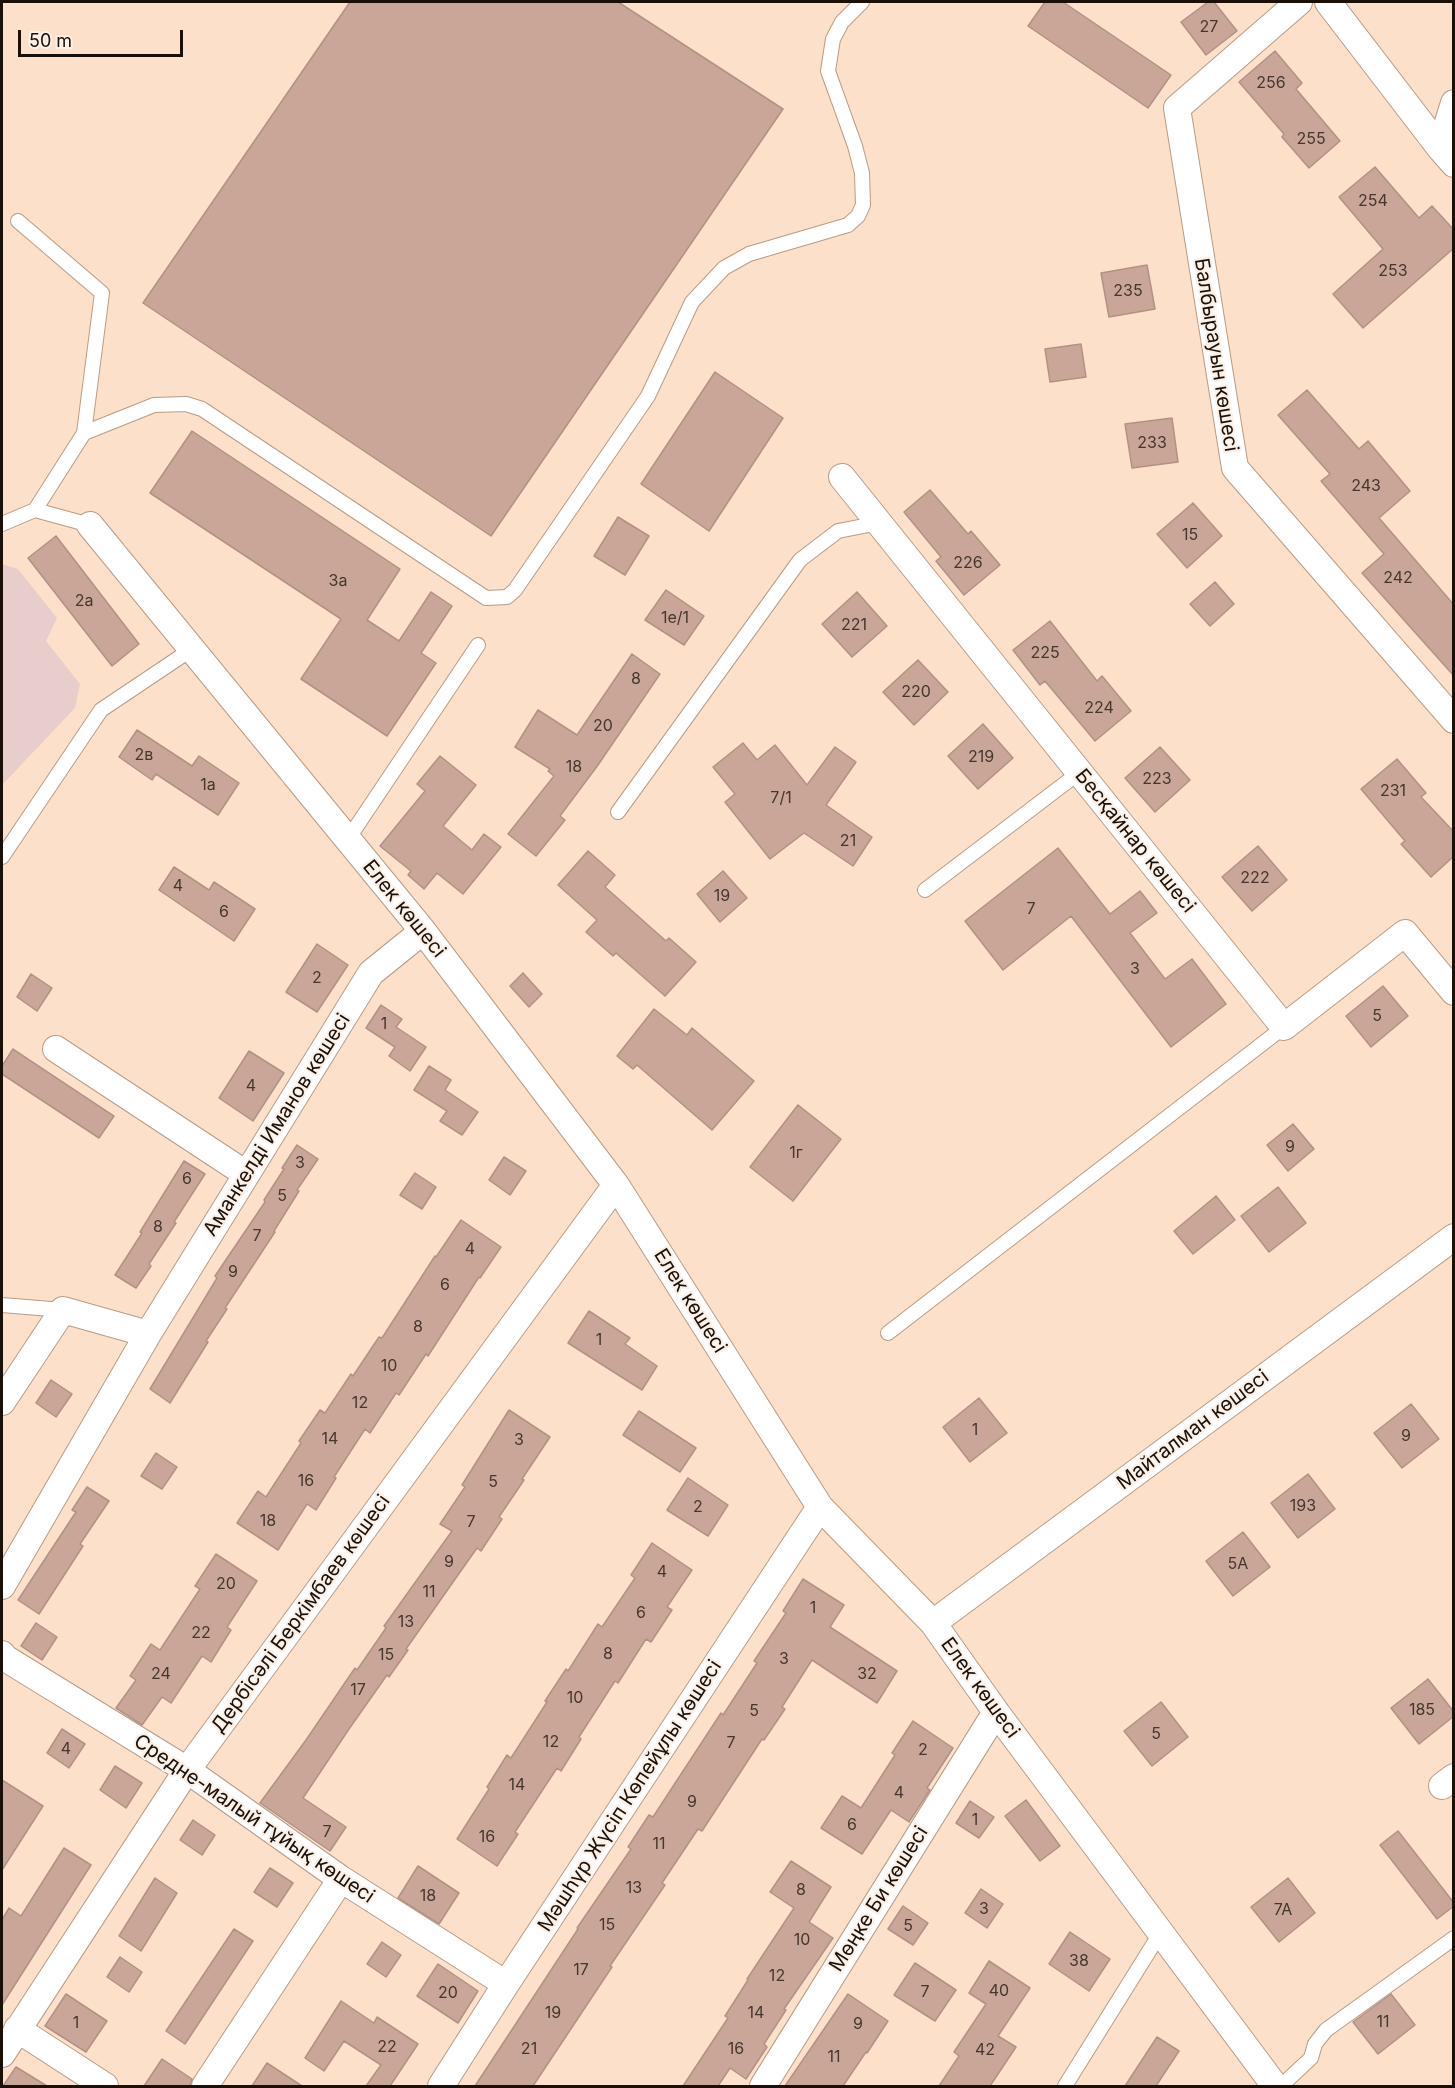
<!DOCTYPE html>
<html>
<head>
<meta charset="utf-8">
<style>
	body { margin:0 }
	#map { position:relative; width:1455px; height:2088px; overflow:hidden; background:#fce0c9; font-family:Inter,sans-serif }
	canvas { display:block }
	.frame { position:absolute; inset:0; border:3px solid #1a1008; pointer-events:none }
	.scale { position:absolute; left:18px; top:30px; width:165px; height:27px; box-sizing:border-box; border:3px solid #1a1008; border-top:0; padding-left:8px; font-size:18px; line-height:21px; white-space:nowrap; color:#1a1008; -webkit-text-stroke:4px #fcf1e8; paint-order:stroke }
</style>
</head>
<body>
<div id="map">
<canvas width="1455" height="2088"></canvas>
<div class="frame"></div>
<div class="scale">50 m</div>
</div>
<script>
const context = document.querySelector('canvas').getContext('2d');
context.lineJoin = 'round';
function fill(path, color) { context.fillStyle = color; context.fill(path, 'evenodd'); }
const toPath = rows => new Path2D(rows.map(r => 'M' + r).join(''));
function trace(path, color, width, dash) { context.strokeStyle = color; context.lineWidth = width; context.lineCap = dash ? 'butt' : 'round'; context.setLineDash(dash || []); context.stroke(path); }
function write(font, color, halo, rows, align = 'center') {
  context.font = font + ' Inter,sans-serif'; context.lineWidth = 4.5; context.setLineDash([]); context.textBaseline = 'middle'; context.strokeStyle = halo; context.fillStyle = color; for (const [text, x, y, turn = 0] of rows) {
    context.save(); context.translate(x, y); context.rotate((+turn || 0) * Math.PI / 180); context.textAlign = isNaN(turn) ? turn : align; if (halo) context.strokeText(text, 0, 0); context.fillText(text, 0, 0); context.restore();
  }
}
fill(toPath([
	[2,564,18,569,57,618,46,641,80,684,75,708,2,785]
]), '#e7cecc');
const building = toPath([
	[350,2,618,2,783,109,491,536,143,303,350,2],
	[1045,2,1063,2,1171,75,1148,108,1028,26,1045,2],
	[1208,2,1214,2,1237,31,1206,55,1181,22,1208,2],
	[1275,51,1302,83,1296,89,1340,141,1309,168,1282,137,1284,134,1239,82,1275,51],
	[1375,167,1419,218,1432,206,1454,230,1454,248,1363,328,1333,294,1383,249,1339,197,1375,167],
	[1147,265,1155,309,1109,317,1101,273,1147,265],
	[1081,344,1086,377,1050,382,1045,349,1081,344],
	[715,372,783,418,709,531,641,484,715,372],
	[1307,390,1359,449,1368,441,1410,491,1379,518,1454,605,1454,676,1362,573,1384,554,1321,481,1330,474,1278,415,1307,390],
	[1172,418,1178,462,1132,468,1125,424,1172,418],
	[192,431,400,569,367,620,399,641,431,592,452,606,421,653,436,663,387,736,301,679,341,619,150,493,192,431],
	[930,490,968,534,971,531,1000,565,964,595,936,561,941,557,904,512,930,490],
	[1193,503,1222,536,1187,568,1157,534,1193,503],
	[618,517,649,536,625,575,594,556,618,517],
	[56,536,139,644,112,666,28,558,56,536],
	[1215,582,1234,604,1210,626,1190,604,1215,582],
	[666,590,704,616,684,645,645,620,666,590],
	[857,592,887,626,852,657,822,624,857,592],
	[1050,621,1097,681,1102,676,1131,711,1095,741,1045,681,1040,685,1013,650,1050,621],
	[632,654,660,674,598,765,560,816,565,820,536,856,508,834,554,776,548,771,550,769,515,747,538,710,577,735,632,654],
	[918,660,948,692,914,725,883,692,918,660],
	[983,724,1013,758,978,789,948,756,983,724],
	[137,730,192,766,199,756,239,783,218,815,156,774,152,780,119,757,137,730],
	[743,743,757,760,775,745,807,785,835,747,856,762,826,805,872,837,853,866,804,833,770,859,725,802,735,794,713,767,743,743],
	[1160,747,1190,780,1155,812,1125,778,1160,747],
	[440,756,476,785,443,826,472,850,484,834,501,847,463,894,437,873,424,889,408,875,411,871,380,846,425,791,417,784,440,756],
	[1397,759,1426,793,1421,797,1454,832,1454,856,1431,877,1401,844,1405,841,1361,789,1397,759],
	[1258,846,1287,880,1252,911,1222,877,1258,846],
	[1058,848,1110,914,1140,891,1157,913,1130,933,1165,979,1192,959,1226,1004,1171,1047,1071,916,1003,970,965,921,1058,848],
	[588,851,615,875,605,887,666,941,669,938,696,962,665,996,616,953,613,956,586,932,597,920,558,885,588,851],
	[174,867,209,890,214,882,255,909,234,941,159,890,174,867],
	[723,871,747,898,720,922,697,894,723,871],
	[317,944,348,965,317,1012,286,992,317,944],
	[523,973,542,994,529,1007,510,986,523,973],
	[31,974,52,988,37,1011,17,997,31,974],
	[1383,986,1408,1016,1371,1047,1346,1016,1383,986],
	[381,1005,402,1019,396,1027,426,1047,410,1071,389,1056,395,1047,366,1028,381,1005],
	[654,1009,687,1035,692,1028,754,1081,712,1130,637,1065,633,1069,617,1056,654,1009],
	[13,1049,114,1116,99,1138,2,1074,2,1066,13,1049],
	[249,1051,284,1073,253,1121,219,1098,249,1051],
	[429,1066,451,1080,445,1090,478,1112,462,1135,440,1121,447,1111,414,1090,429,1066],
	[798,1105,841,1139,793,1201,750,1167,798,1105],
	[1293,1124,1314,1149,1288,1171,1267,1145,1293,1124],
	[297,1145,318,1159,297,1190,299,1191,274,1231,275,1232,225,1308,227,1309,206,1341,208,1342,170,1403,150,1389,217,1278,215,1276,265,1202,264,1200,284,1169,282,1168,297,1145],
	[504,1157,526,1171,510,1195,489,1180,504,1157],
	[184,1161,205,1174,174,1222,176,1223,149,1264,151,1266,136,1288,115,1275,142,1233,140,1232,184,1161],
	[415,1173,436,1187,422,1209,400,1195,415,1173],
	[1278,1187,1306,1223,1269,1252,1241,1216,1278,1187],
	[1216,1196,1235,1220,1193,1254,1174,1231,1216,1196],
	[461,1220,501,1247,480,1278,479,1277,428,1356,426,1354,399,1395,396,1393,370,1433,365,1429,334,1477,336,1478,316,1510,307,1504,278,1550,237,1523,258,1491,266,1497,301,1443,299,1441,320,1410,325,1413,351,1374,353,1376,379,1337,382,1338,435,1256,436,1257,461,1220],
	[589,1311,630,1338,625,1344,657,1366,642,1390,568,1343,589,1311],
	[51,1380,72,1394,56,1417,36,1403,51,1380],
	[979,1398,1007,1433,970,1462,943,1427,979,1398],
	[1411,1404,1439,1439,1402,1468,1374,1433,1411,1404],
	[509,1410,550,1437,522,1479,524,1480,499,1517,502,1519,481,1551,477,1548,406,1649,408,1650,389,1677,387,1675,349,1729,303,1798,346,1827,330,1851,260,1803,306,1740,355,1668,357,1670,386,1628,384,1626,452,1531,440,1524,465,1487,462,1485,509,1410],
	[639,1411,696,1448,680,1472,623,1435,639,1411],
	[156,1453,177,1467,162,1489,141,1476,156,1453],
	[1308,1474,1335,1509,1298,1538,1271,1503,1308,1474],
	[688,1478,728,1505,708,1536,667,1510,688,1478],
	[87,1487,109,1501,80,1544,83,1546,39,1614,18,1600,76,1512,72,1510,87,1487],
	[1243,1532,1270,1567,1233,1596,1206,1561,1243,1532],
	[652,1543,692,1570,667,1607,672,1610,651,1642,646,1639,618,1683,615,1681,579,1737,581,1739,561,1771,557,1768,515,1832,518,1834,497,1866,457,1839,489,1789,487,1787,507,1755,511,1758,547,1702,545,1701,566,1669,568,1671,598,1624,602,1627,635,1578,631,1575,652,1543],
	[216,1554,257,1581,227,1627,231,1630,211,1662,202,1656,171,1703,162,1697,142,1725,116,1708,136,1680,130,1676,151,1644,160,1650,200,1589,195,1586,216,1554],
	[803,1579,844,1605,830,1627,897,1671,877,1703,812,1660,782,1707,785,1709,764,1740,762,1739,702,1831,698,1829,662,1883,665,1885,610,1966,612,1967,533,2086,475,2086,578,1929,577,1928,631,1849,628,1847,649,1815,653,1817,721,1713,723,1715,757,1663,754,1661,786,1613,783,1611,803,1579],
	[36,1623,57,1637,42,1660,21,1646,36,1623],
	[1428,1679,1454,1712,1454,1716,1419,1744,1391,1708,1428,1679],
	[1161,1702,1188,1737,1152,1766,1124,1731,1161,1702],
	[913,1721,953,1748,927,1788,930,1790,909,1822,891,1810,862,1854,821,1828,842,1796,861,1808,895,1755,892,1753,913,1721],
	[62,1729,85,1744,69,1768,47,1753,62,1729],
	[115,1766,142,1783,126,1808,100,1790,115,1766],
	[2,1780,43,1806,2,1870,2,1780],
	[1026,1800,1060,1846,1040,1861,1005,1816,1026,1800],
	[970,1801,994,1817,979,1838,956,1823,970,1801],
	[193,1820,215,1835,202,1855,180,1840,193,1820],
	[1398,1831,1454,1903,1454,1906,1437,1919,1380,1845,1398,1831],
	[64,1848,91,1865,2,2005,2,1920,9,1908,21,1916,64,1848],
	[791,1861,831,1887,809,1922,833,1938,784,2009,786,2010,764,2044,767,2047,746,2079,730,2068,718,2086,683,2086,728,2018,725,2016,748,1980,747,1979,794,1908,770,1892,791,1861],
	[418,1866,459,1893,439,1924,398,1898,418,1866],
	[270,1868,293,1883,277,1907,254,1892,270,1868],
	[155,1878,177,1893,141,1951,119,1936,155,1878],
	[1288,1878,1315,1913,1279,1942,1251,1907,1288,1878],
	[981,1889,1003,1904,987,1928,965,1913,981,1889],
	[903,1906,928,1923,913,1945,888,1929,903,1906],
	[234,1929,253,1941,185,2044,166,2031,234,1929],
	[1070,1932,1110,1959,1089,1991,1049,1964,1070,1932],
	[382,1942,401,1955,386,1977,367,1964,382,1942],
	[120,1957,142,1972,129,1992,107,1977,120,1957],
	[989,1961,1030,1988,998,2036,1016,2047,990,2086,939,2086,959,2056,954,2052,986,2004,969,1993,989,1961],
	[915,1963,956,1990,935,2021,894,1995,915,1963],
	[438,1964,478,1991,458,2023,417,1996,438,1964],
	[66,1994,107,2021,86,2052,45,2026,66,1994],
	[848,1994,888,2021,867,2053,866,2052,843,2086,785,2086,848,1994],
	[1391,1994,1415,2025,1378,2054,1353,2022,1391,1994],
	[341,2001,374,2023,377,2017,418,2044,390,2086,366,2086,381,2065,344,2041,324,2071,305,2058,341,2001],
	[1157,2037,1179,2051,1156,2086,1125,2086,1157,2037],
	[162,2059,192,2079,190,2086,144,2086,162,2059],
	[267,2063,302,2086,252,2086,267,2063],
	[16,2067,47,2086,3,2086,16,2067]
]);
fill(building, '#caa699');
trace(building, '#b29185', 1.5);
const lane = toPath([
	[18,221,102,293,84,433,35,510],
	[84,433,154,405,186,404,202,409,486,598,507,597,515,590,648,396,692,302,724,268,749,254,848,225,858,216,863,205,862,173,855,146,828,71,833,39,842,22,862,2],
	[2,524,35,510,90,525],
	[618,812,800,560,838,531,879,523],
	[348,839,478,645],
	[2,857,101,710,192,649],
	[925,890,1080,772],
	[2,1305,63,1310],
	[888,1333,1284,1027],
	[1065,2086,1161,1932],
	[1281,2086,1311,2058,1315,2044,1326,2030,1454,1938]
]);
const street = toPath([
	[1299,2,1177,108,1235,468,1454,720],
	[1328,2,1440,148],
	[1454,103,1440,148,1454,164],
	[842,477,1284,1027,1405,933,1454,992],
	[90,525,423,931,616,1185,820,1507,933,1623,996,1712,1275,2086],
	[56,1049,246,1174],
	[2,1402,63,1310,148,1334],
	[2,1586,148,1334,371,973,423,931],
	[933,1623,1454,1237],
	[2,1654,5,1658,187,1770,341,1879,506,1984],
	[1442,1786,1454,1777],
	[17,2029,105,2086],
	[2,2054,187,1770,616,1185],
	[205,2086,341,1879],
	[441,2086,506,1984,820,1507],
	[763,2086,996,1712]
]);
trace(lane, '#b79c87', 16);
trace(street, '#b79c87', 28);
trace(lane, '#fff', 14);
trace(street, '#fff', 26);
write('16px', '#46362c', null, [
	["27",1209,27],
	["256",1271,83],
	["255",1311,139],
	["254",1373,201],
	["253",1393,271],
	["235",1128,291],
	["233",1152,443],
	["243",1366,486],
	["15",1190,535],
	["226",968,563],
	["242",1398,578],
	["3а",338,581],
	["2а",84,601],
	["1е/1",675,618],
	["221",854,625],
	["225",1045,653],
	["8",636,679],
	["220",916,692],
	["224",1099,708],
	["20",603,726],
	["2в",144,755],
	["219",981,757],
	["18",574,767],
	["223",1157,779],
	["1а",208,785],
	["231",1393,791],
	["7/1",781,798],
	["21",848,841],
	["222",1255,878],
	["4",178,886],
	["19",722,896],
	["7",1031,909],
	["6",224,912],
	["3",1135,969],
	["2",317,978],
	["5",1377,1016],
	["1",384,1024],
	["4",251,1086],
	["9",1290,1147],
	["1г",796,1153],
	["3",300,1163],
	["6",187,1179],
	["5",282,1196],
	["8",158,1227],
	["7",257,1236],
	["4",470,1249],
	["9",233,1272],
	["6",445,1285],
	["8",418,1327],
	["1",599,1340],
	["10",389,1366],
	["12",360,1403],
	["1",975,1430],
	["9",1406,1436],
	["14",330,1439],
	["3",519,1440],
	["16",306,1481],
	["5",493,1482],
	["193",1303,1506],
	["2",698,1507],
	["18",268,1521],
	["7",471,1522],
	["9",449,1562],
	["5А",1238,1564],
	["4",662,1572],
	["20",226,1584],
	["11",429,1592],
	["1",813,1608],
	["6",641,1613],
	["13",406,1622],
	["22",201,1633],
	["8",608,1654],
	["15",386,1655],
	["3",784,1659],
	["24",161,1674],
	["32",867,1674],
	["17",358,1690],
	["10",575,1698],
	["185",1422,1710],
	["5",754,1711],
	["5",1156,1734],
	["12",551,1742],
	["7",731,1743],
	["4",66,1749],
	["2",923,1750],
	["14",517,1785],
	["4",899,1793],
	["9",692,1802],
	["1",975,1820],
	["6",852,1825],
	["7",327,1832],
	["16",487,1837],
	["11",659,1844],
	["13",634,1888],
	["8",801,1890],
	["18",428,1896],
	["3",984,1909],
	["7А",1283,1910],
	["15",607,1925],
	["5",908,1926],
	["10",802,1940],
	["38",1079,1961],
	["17",581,1970],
	["12",777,1976],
	["40",999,1991],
	["7",925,1992],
	["20",448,1993],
	["19",553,2013],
	["14",756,2013],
	["11",1383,2022],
	["1",76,2023],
	["9",858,2024],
	["22",387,2047],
	["21",529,2049],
	["16",736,2049],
	["42",985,2050],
	["11",834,2057]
]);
write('20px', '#1a1008', '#fcf1e8', [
	["Балбырауын көшесі",1216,355,81],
	["Бесқайнар көшесі",1135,841,51],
	["Елек көшесі",404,909,51],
	["Аманкелді Иманов көшесі",277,1125,-58],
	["Елек көшесі",690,1301,58],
	["Майталман көшесі",1193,1430,-37],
	["Дербісәлі Беркімбаев көшесі",301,1614,-54],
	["Елек көшесі",980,1688,54],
	["Мәшһүр Жүсіп Көпейұлы көшесі",630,1796,-57],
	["Средне-малый тұйық көшесі",254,1819,34],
	["Мөңке Би көшесі",879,1899,-58]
]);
</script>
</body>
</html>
